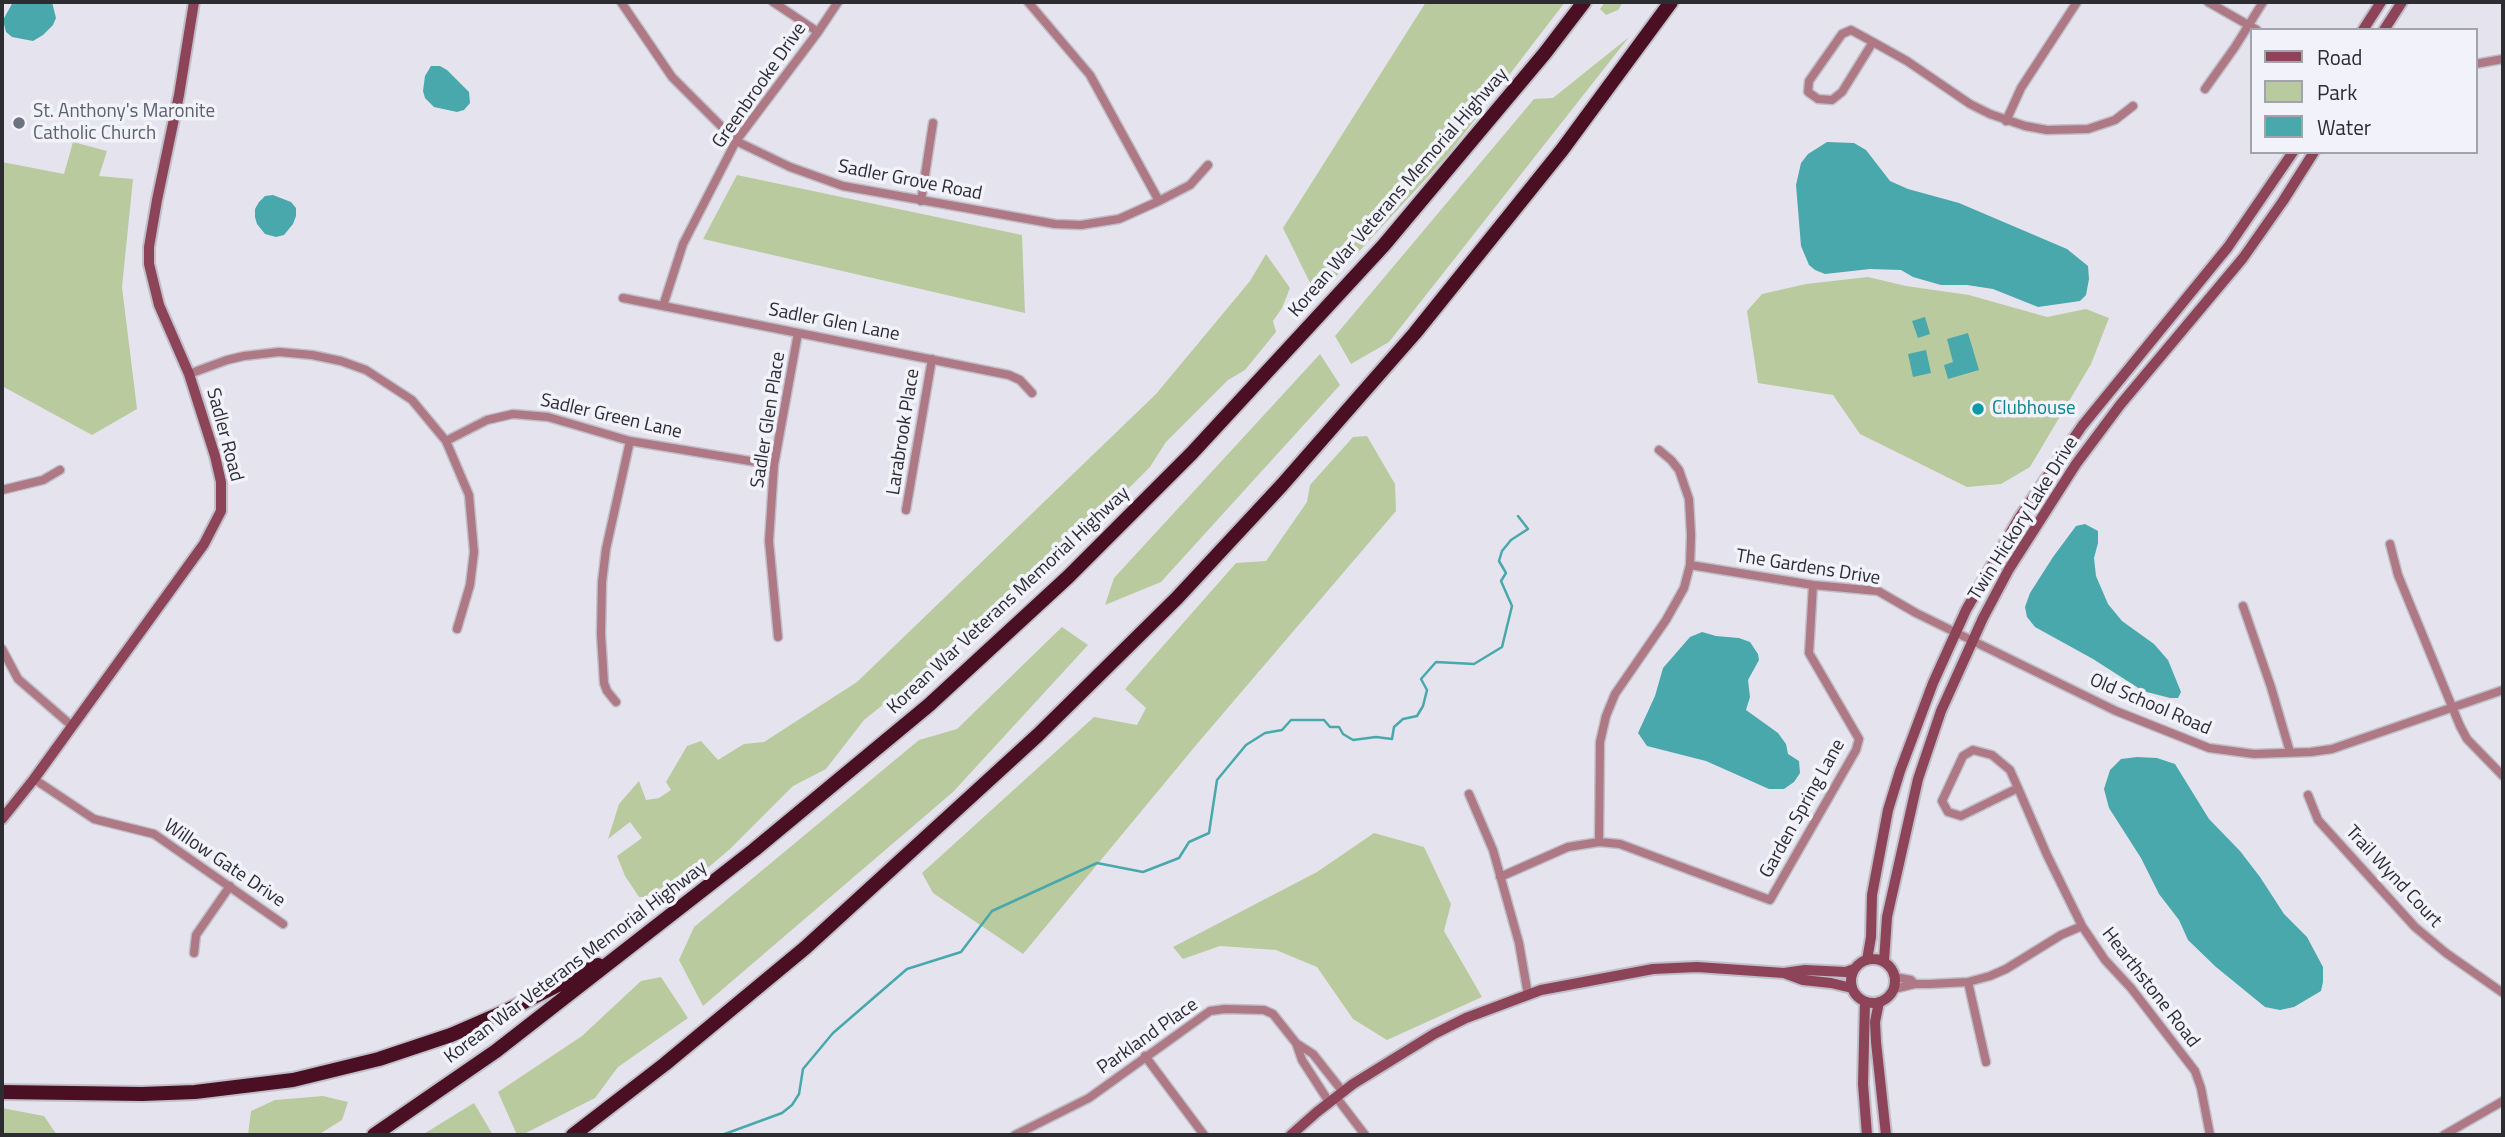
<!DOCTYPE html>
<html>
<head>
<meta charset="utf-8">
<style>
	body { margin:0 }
	#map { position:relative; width:2505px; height:1137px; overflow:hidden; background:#e5e4ee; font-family:"Titillium Web",sans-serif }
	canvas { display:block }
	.frame { position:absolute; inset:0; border:4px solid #2d2c30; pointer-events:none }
	.legend { position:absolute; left:2250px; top:28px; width:228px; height:126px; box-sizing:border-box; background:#f2f2fb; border:2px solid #a3a3aa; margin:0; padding:9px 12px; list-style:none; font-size:21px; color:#2d2c30 }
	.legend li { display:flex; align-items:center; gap:14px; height:35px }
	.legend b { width:35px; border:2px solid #a3a3aa }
</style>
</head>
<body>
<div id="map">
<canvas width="2505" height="1137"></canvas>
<div class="frame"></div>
<ul class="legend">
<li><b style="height:9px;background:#8e4458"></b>Road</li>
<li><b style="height:19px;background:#b9ca9e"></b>Park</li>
<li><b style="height:19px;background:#48a8ac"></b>Water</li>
</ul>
</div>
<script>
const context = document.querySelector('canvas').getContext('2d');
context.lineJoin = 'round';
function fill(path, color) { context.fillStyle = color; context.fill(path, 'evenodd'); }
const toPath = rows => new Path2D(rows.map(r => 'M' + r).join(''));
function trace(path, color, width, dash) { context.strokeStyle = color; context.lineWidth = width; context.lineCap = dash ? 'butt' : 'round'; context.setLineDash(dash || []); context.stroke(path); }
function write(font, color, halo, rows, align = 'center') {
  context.font = font + ' "Titillium Web",sans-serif'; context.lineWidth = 7; context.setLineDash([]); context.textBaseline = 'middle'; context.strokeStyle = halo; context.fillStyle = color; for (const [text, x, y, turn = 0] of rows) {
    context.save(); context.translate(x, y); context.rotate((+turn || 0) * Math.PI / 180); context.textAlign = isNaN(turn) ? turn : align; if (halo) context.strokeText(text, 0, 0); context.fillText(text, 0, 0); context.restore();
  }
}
fill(toPath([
	[1426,2,1565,2,1447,156,1317,297,1283,228],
	[1605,2,1623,2,1618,10,1606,15,1600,9],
	[1629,37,1389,342,1351,364,1335,336,1534,99,1553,98],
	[73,142,107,151,99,176,133,179,122,287,137,409,92,435,2,386,2,162,64,174],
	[737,175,1022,235,1025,313,703,239],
	[1266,254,1290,288,1282,308,1273,321,1276,332,1245,370,1228,380,1166,442,1150,467,1091,526,1005,603,972,627,920,684,903,706,894,696,864,720,826,769,793,786,730,849,697,877,661,897,639,897,625,876,617,856,642,838,630,822,608,839,619,804,639,781,646,800,659,798,671,790,666,782,687,746,701,741,718,760,744,744,764,742,857,682,1156,394,1250,281],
	[1868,277,1906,286,1969,295,2047,317,2086,309,2109,318,2091,364,2030,467,2001,484,1967,487,1860,434,1833,395,1758,383,1747,311,1762,294,1806,284],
	[1320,354,1340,385,1161,582,1105,605,1114,578],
	[1367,436,1395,484,1396,511,1197,744,1023,954,933,893,922,873,1094,717,1137,725,1146,708,1125,689,1236,563,1266,561,1307,502,1310,485,1353,437],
	[1062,627,1088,645,953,792,703,1006,679,960,694,927,919,740,957,729],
	[1374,833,1424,847,1451,904,1444,931,1482,997,1387,1040,1353,1019,1317,967,1276,950,1220,946,1183,959,1173,947,1317,872],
	[661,977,688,1018,618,1067,595,1098,522,1135,517,1135,498,1092,582,1036,641,981],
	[323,1096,348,1102,342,1120,318,1135,248,1135,251,1111,275,1100],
	[474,1103,493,1135,422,1135],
	[2,1108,44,1116,57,1135,2,1135]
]), '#b9ca9e');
fill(toPath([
	[13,2,52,2,56,18,53,25,43,35,33,41,12,37,6,32,3,20],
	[431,66,440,66,447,70,469,92,470,103,464,110,457,112,434,107,425,98,423,91,425,76],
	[1827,142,1854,143,1866,150,1890,181,1908,189,1959,203,2067,249,2088,266,2089,279,2086,295,2080,301,2038,307,1993,289,1967,285,1941,285,1913,277,1901,270,1870,269,1825,274,1815,270,1809,265,1801,246,1796,185,1801,163,1808,154],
	[273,195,291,202,296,208,296,216,293,224,284,235,276,237,265,234,257,224,255,217,255,209,259,202,265,196],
	[1925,317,1930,334,1918,338,1912,321],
	[1968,333,1979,370,1948,379,1944,365,1953,362,1947,339],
	[1926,350,1931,373,1913,377,1908,354],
	[2085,524,2098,531,2098,543,2094,558,2096,576,2108,604,2122,621,2154,644,2168,660,2181,692,2178,698,2170,698,2143,691,2093,659,2035,627,2027,617,2025,607,2030,593,2053,557,2076,526],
	[1702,632,1716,636,1739,638,1750,642,1758,654,1759,660,1748,680,1750,697,1746,710,1778,733,1786,744,1788,754,1799,761,1800,773,1794,782,1784,789,1769,789,1706,761,1647,746,1638,733,1655,696,1663,668,1690,637],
	[2137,757,2157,758,2175,764,2209,819,2240,851,2260,877,2284,914,2307,937,2323,967,2323,982,2321,991,2294,1007,2280,1010,2265,1007,2216,967,2188,940,2179,920,2159,894,2141,858,2109,808,2104,789,2110,770,2121,759]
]), '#48a8ac');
trace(toPath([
	[722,1135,782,1113,792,1105,799,1094,803,1069,833,1033,907,969,961,952,992,911,1097,863,1143,872,1179,858,1189,842,1209,833,1217,780,1246,745,1265,733,1282,730,1291,720,1324,720,1330,727,1339,727,1343,734,1353,740,1376,737,1392,739,1394,727,1403,719,1417,716,1423,706,1427,690,1421,679,1436,662,1474,664,1502,647,1512,606,1501,581,1506,573,1499,561,1502,551,1511,540,1528,529,1518,516]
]), '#48a8ac', 2.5);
const street = toPath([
	[621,2,672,77,736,141,790,167,843,186,1055,224,1081,225,1119,219,1159,201,1190,185,1208,165],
	[773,2,818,32],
	[1028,2,1090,75,1159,201],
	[2208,2,2257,30],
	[1873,42,1842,92,1832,100,1818,99,1808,92,1809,81,1842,34,1851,30,1873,42,1907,61,1970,104,1990,114,2025,126,2047,130,2088,129,2115,120,2133,106],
	[2475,64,2503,59],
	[2205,89,2235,47,2263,2],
	[2006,121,2021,88,2077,2],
	[921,201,933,123],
	[623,298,1009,375,1020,380,1032,393],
	[663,306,683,244,736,141,818,32,838,2],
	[189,374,227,360,244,356,279,352,312,355,341,361,366,370,412,400,446,441,469,495,474,552,470,585,457,629],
	[446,441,487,420,513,414,548,417,630,441,774,465],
	[2,490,43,480,60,470],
	[906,510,932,359],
	[2390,544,2398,575,2460,726,2467,739,2503,776],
	[1690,565,1813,585,1878,591,1916,613,2116,711,2209,748,2254,754,2311,752,2332,749,2503,690],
	[2243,606,2271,687,2290,752],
	[778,637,769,541,774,465,798,333],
	[2,649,18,679,72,726],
	[616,702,607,691,604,683,601,634,602,582,606,549,630,441],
	[34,779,94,819,154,834,283,924],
	[2018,788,1961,816,1948,812,1942,801,1963,756,1973,750,1992,755,2010,770,2018,788,2047,855,2082,926,2105,960,2131,988,2195,1071,2201,1088,2210,1135],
	[1469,794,1493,850,1519,943,1528,995],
	[2308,795,2318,820,2415,927,2446,953,2503,993],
	[1599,842,1600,742,1606,716,1615,694,1666,620,1684,588,1690,565,1691,535,1689,499,1679,470,1671,460,1659,450],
	[1500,877,1568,847,1599,842,1620,844,1770,900,1856,750,1859,739,1809,653,1813,585],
	[194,953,196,935,230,886],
	[1895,977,1911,980,1915,984,1930,984,1968,982,1990,976,2006,969,2061,935,2082,926],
	[1968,982,1986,1062],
	[1894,989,1915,984],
	[1145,1056,1204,1135],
	[1336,1097,1365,1135],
	[1329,1102,1302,1060,1296,1043,1313,1054,1343,1092],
	[1015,1135,1089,1098,1210,1011,1225,1009,1264,1010,1273,1014,1296,1043],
	[2444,1135,2503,1101]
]);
const secondary = toPath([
	[2363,30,2381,2],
	[2384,30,2402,2],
	[2,819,34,779,204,544,221,511,221,482,215,456,189,374,159,305,149,264,149,247,157,200,179,95,194,2],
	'1851 981a22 22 0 1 1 44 0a22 22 0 1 1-44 0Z',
	[1867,960,1871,937,1872,895,1888,810,1900,771,1933,683,1966,610,2019,518,2082,426,2228,247,2293,152],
	[1884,961,1887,917,1918,779,1941,711,1983,618,2009,569,2076,464,2120,405,2243,258,2283,201,2314,152],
	[1852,988,1831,983,1803,980,1784,973,1805,970,1846,972,1854,969],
	[1865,1002,1863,1084,1867,1135],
	[1879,1002,1875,1022,1876,1042,1886,1135],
	[1291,1135,1317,1112,1353,1084,1434,1034,1466,1018,1541,990,1653,969,1697,967,1784,973]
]);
const highway = toPath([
	[2,1092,142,1094,195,1092,293,1080,379,1059,451,1035,504,1012,598,965],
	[374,1135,496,1051,754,850,929,705,1068,577,1192,453,1384,245,1545,53,1584,2],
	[573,1135,665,1064,805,948,1038,735,1177,598,1282,485,1415,333,1562,150,1671,2]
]);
trace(street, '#c0bfc8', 11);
trace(secondary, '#c0bfc8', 14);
trace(highway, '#c0bfc8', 18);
trace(street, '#ae7985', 8);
trace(secondary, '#8e4458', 10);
trace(highway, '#4a0f23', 14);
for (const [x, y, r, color] of [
	[19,123,7,"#6b7280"],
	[1978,409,7,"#0f9aa8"]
]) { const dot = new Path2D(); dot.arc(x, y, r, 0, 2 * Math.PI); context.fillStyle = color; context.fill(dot); trace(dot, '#f2f2fb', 2.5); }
write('19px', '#2d2c30', '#f2f2fb', [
	["Greenbrooke Drive",760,86,-55],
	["Sadler Grove Road",910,181,11],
	["Korean War Veterans Memorial Highway",1399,193,-49],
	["Sadler Glen Lane",834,323,11],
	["Sadler Green Lane",611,417,13],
	["Sadler Glen Place",769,420,-81],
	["Larabrook Place",904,432,-81],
	["Sadler Road",224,435,75],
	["Twin Hickory Lake Drive",2024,519,-58],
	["The Gardens Drive",1808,568,9],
	["Korean War Veterans Memorial Highway",1009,601,-43],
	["Old School Road",2150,705,23],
	["Garden Spring Lane",1803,809,-61],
	["Willow Gate Drive",224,864,34],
	["Trail Wynd Court",2393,877,47],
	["Korean War Veterans Memorial Highway",576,963,-37],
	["Hearthstone Road",2150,988,52],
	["Parkland Place",1148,1037,-35]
]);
write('19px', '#5b616d', '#f2f2fb', [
	["St. Anthony's Maronite",33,112],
	["Catholic Church",33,134]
], 'left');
write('19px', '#0d838f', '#f2f2fb', [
	["Clubhouse",1992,409]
], 'left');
</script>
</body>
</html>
